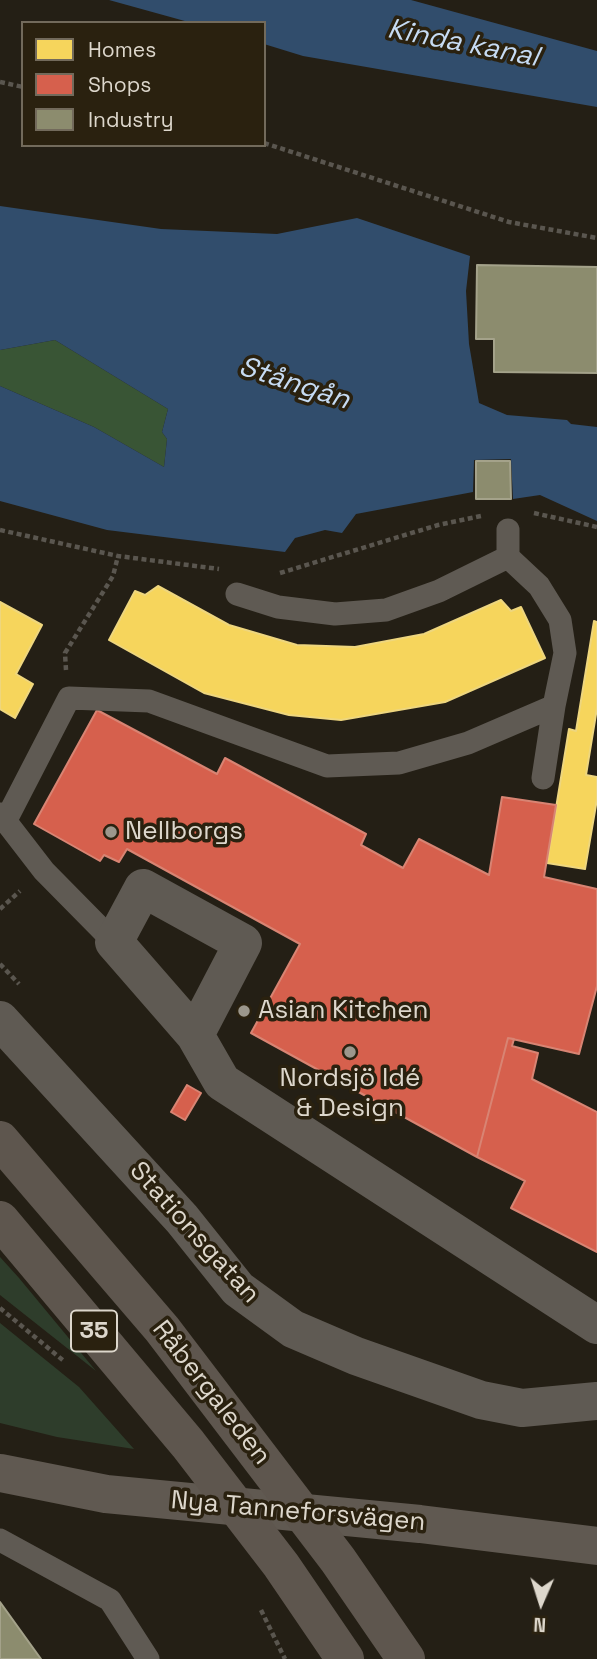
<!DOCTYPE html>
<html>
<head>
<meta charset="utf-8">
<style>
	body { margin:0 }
	#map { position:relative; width:597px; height:1659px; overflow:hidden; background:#241f15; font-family:"Space Grotesk",sans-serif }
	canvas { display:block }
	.legend { position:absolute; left:21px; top:21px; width:245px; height:126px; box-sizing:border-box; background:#2a210f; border:2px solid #726a5b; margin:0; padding:9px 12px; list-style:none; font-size:21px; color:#ddd7cc }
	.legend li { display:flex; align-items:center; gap:14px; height:35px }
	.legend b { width:35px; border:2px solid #726a5b }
	.north { position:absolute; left:506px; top:1568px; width:70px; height:70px; -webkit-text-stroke:5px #2a210f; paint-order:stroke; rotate:183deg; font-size:19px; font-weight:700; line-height:28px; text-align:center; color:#ddd7cc }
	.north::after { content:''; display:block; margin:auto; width:24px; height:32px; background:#ddd7cc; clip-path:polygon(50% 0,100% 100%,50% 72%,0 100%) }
</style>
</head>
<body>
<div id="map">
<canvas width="597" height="1659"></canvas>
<ul class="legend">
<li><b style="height:19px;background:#f6d55c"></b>Homes</li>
<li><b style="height:19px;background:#d6604d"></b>Shops</li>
<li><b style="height:19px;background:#8c8c6e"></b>Industry</li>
</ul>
<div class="north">N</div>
</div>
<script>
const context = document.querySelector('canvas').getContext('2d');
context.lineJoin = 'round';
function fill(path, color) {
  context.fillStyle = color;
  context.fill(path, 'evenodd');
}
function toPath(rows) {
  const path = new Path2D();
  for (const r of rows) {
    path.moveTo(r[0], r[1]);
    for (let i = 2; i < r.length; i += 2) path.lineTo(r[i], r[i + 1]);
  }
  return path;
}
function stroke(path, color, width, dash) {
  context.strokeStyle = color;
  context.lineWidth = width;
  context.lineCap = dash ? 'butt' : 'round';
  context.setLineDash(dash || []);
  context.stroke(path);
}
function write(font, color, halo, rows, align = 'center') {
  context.font = font + ' "Space Grotesk",sans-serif';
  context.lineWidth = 7;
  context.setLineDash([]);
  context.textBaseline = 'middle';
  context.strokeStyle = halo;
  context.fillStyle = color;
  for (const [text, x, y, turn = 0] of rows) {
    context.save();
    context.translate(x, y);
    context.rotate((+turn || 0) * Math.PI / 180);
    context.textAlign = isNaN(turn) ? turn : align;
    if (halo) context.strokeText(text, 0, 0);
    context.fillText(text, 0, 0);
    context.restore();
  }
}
fill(toPath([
	[0,1257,19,1278,96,1371,0,1295],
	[0,1323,79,1387,134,1449,57,1437,0,1423]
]), '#2e3d2b');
fill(toPath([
	[55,340,168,409,162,432,167,439,164,467,94,427,0,386,0,350]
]), '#395535');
fill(toPath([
	[109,0,411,0,597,51,597,107,303,56,264,44,264,23,192,23],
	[0,206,161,229,277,234,357,218,470,256,466,291,469,344,479,403,507,415,567,420,571,424,597,427,597,521,540,495,513,499,511,459,474,460,473,492,356,514,342,533,325,530,295,538,285,552,107,530,0,501,0,386,94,427,164,467,167,439,162,432,168,409,55,340,0,350]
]), '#314d6c');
const homes = toPath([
	[158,586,229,625,297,645,355,647,424,634,501,600,511,611,521,607,545,658,445,702,341,720,289,715,204,693,109,640,135,591,145,595,158,586],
	[0,602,42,625,16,674,33,684,15,718,0,709,0,602],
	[594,621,597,622,597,708,586,775,597,777,597,799,585,869,547,863,569,729,576,731,594,621]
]);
fill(homes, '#f6d55c');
stroke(homes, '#eed67e', 2);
const shops = toPath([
	[97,710,217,774,225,758,366,834,361,845,403,868,419,839,489,875,502,797,556,805,544,877,597,889,597,986,579,1054,508,1038,477,1157,251,1033,300,944,127,849,119,862,104,855,100,861,34,824,97,710],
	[508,1038,514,1039,512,1046,538,1053,532,1079,597,1112,597,1252,511,1208,525,1181,477,1157,508,1038],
	[187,1085,201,1093,185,1120,171,1112,187,1085]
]);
fill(shops, '#d6604d');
stroke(shops, '#d88473', 2);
const industry = toPath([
	[477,265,597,267,597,373,494,372,494,339,476,339,477,265],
	[476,461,510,461,511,499,476,499,476,461],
	[0,1602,41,1659,0,1659,0,1602]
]);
fill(industry, '#8c8c6e');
stroke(industry, '#a4a28a', 2);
stroke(toPath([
	[0,82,23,87],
	[264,143,509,222,597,238],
	[534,513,597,527],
	[0,530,118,556,219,569],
	[280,573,438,525,481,516],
	[66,670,65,653,113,576,118,556],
	[0,909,20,891],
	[0,964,19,984],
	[0,1308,65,1362],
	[261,1610,285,1659]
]), '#5a564f', 4.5, [5, 3.5]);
stroke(toPath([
	[508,557,508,530],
	[543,778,554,706],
	[0,814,44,871,114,942],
	[6,820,69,698,149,701,327,766,399,763,468,743,554,706,565,653,560,620,539,586,508,557,439,591,386,610,335,614,278,607,237,594],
	[0,1540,110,1600,148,1659]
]), '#5f5a53', 23);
stroke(toPath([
	[0,1020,182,1219,238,1289,293,1329,356,1356,481,1400,522,1408,597,1401],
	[195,1035,243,943,143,888,114,942,195,1035,222,1082,597,1325]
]), '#5f5a53', 38);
stroke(toPath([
	[0,1473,106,1494,420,1524,597,1546]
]), '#605951', 38);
stroke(toPath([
	[0,1140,162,1329,338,1560,406,1659],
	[0,1220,188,1444,281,1565,345,1659]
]), '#5e564e', 38);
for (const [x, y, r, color] of [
	[111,832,7,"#9c978c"],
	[244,1011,7,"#9c978c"],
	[350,1052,7,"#9c978c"]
]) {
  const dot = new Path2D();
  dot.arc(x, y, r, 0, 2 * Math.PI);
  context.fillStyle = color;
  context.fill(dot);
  stroke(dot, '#2a210f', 2.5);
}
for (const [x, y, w] of [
	[94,1331,46]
]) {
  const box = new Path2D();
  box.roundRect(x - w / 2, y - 20.5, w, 41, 5);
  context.fillStyle = '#2a210f';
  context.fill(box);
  stroke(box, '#ddd7cc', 2);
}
write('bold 24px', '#ddd7cc', null, [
	["35",94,1331]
]);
write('26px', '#ddd7cc', '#2a210f', [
	["Nellborgs",125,832],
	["Asian Kitchen",258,1011],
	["Nordsjö Idé",350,1079,"center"],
	["& Design",350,1109,"center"]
], 'left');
write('26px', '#ddd7cc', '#2a210f', [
	["Stationsgatan",194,1233,48],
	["Råbergaleden",211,1393,52],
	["Nya Tanneforsvägen",298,1512,5]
]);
write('italic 28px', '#c6dbf3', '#2a210f', [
	["Kinda kanal",463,44,11],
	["Stångån",294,384,18]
]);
</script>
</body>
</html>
